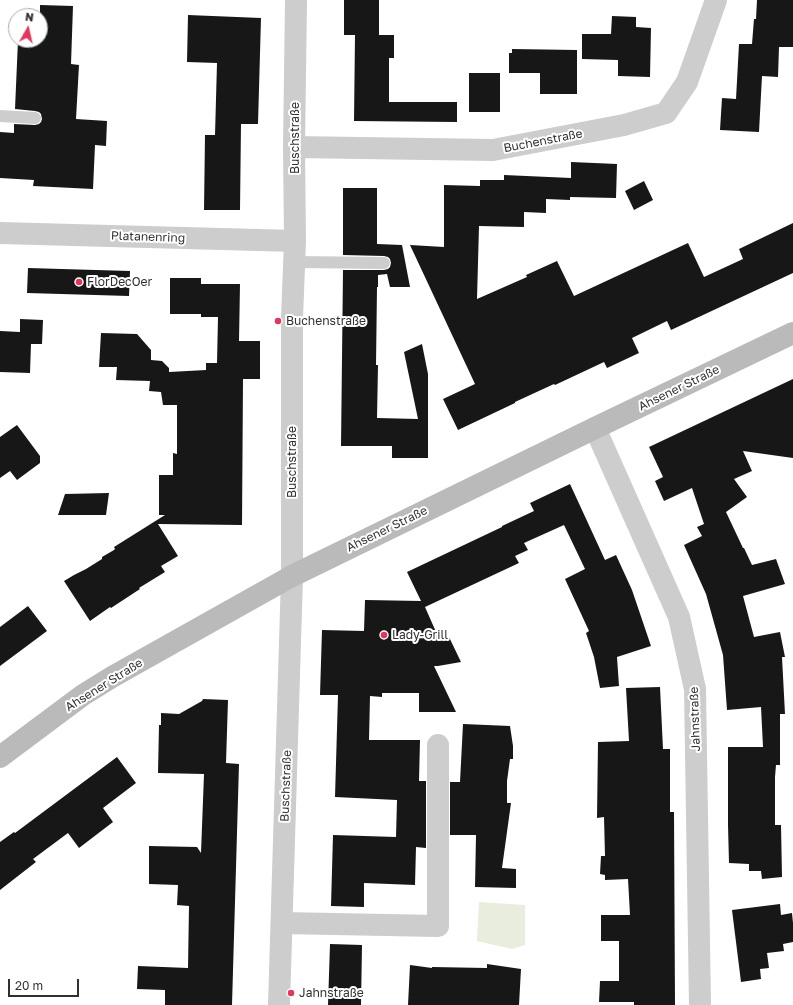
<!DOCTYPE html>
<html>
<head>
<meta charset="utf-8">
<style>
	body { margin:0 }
	#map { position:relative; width:793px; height:1005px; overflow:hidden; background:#fff; font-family:"Golos Text",sans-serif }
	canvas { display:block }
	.north { position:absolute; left:8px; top:8px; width:40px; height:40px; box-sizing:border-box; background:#fff; border:1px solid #acacac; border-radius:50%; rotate:8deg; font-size:11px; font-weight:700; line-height:16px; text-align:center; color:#303030 }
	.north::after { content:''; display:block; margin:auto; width:14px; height:18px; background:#e3365c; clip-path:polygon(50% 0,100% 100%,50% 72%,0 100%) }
	.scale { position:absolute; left:8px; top:979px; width:71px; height:18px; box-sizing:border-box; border:2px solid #303030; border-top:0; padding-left:5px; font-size:12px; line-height:14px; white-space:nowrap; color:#303030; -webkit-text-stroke:3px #fff; paint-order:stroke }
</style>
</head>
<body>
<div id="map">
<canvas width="793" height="1005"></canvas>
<div class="north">N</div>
<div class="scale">20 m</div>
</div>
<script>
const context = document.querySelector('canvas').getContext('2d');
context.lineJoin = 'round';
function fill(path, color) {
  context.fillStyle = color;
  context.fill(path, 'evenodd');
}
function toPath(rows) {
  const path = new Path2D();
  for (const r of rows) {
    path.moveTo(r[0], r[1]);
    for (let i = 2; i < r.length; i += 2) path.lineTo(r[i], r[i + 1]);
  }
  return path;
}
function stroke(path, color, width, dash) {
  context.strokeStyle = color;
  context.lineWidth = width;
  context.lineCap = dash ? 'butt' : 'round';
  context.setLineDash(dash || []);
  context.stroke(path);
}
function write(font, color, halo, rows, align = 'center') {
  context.font = font + ' "Golos Text",sans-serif';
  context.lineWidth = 4;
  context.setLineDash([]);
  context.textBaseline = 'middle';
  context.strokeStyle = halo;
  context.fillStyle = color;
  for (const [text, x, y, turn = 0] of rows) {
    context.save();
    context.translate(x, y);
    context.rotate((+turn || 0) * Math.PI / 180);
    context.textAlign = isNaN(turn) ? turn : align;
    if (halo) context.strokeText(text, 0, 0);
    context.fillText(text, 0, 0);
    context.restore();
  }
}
fill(toPath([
	[479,902,525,905,525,945,512,949,477,941]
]), '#e8edde');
fill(toPath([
	[344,0,379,0,379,35,394,35,394,58,389,58,389,102,457,102,457,122,354,121,355,35,344,35],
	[757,0,793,0,793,47,779,47,778,77,762,76,759,132,720,130,722,98,736,99,739,44,752,44,754,19,756,19],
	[40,5,73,6,71,64,79,65,76,119,107,121,106,146,95,145,93,189,33,186,34,180,0,178,0,132,14,133,14,124,35,125,39,124,41,122,42,119,41,114,39,112,35,111,15,109,18,40,40,40],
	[188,15,261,18,258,124,241,124,240,210,204,210,205,135,215,135,217,63,187,62],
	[612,16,636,17,636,27,651,28,650,77,618,76,618,60,582,59,582,34,611,34],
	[512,49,577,50,577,94,540,94,540,73,509,73,509,53,512,53],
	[469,73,500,73,500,112,469,112],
	[571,162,617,164,616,198,570,197,570,200,546,199,546,213,524,212,524,227,479,226,477,299,527,277,526,275,557,261,574,296,688,243,704,277,743,259,739,249,793,223,793,273,671,330,667,321,632,338,639,353,607,368,604,362,555,385,554,384,515,402,515,403,458,430,443,399,475,384,410,245,444,247,444,185,480,186,480,180,504,180,504,175,571,178],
	[644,181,653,200,634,210,625,191],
	[343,188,377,188,377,244,402,245,410,287,390,287,387,274,378,275,378,287,377,287,376,365,378,365,377,418,418,419,404,352,422,344,428,374,428,458,392,458,392,446,341,446,343,270,384,270,388,269,390,267,391,263,390,259,388,257,384,256,343,255],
	[28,268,130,271,129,296,27,293],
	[170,278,201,278,201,284,240,284,239,341,260,341,260,379,243,379,242,525,158,524,178,556,161,566,165,572,139,588,140,589,111,608,110,607,90,621,64,581,74,575,86,569,102,559,102,557,114,550,115,549,114,547,165,515,159,515,159,475,173,475,173,453,177,454,177,405,163,405,161,392,149,391,150,381,116,380,117,367,99,367,101,333,137,334,151,350,151,360,162,361,169,368,169,372,206,370,206,363,217,363,218,317,201,317,201,314,170,314],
	[20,319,43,320,42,344,31,344,30,373,0,372,0,331,20,332],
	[793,379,793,458,743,451,752,471,734,479,747,497,726,512,743,548,744,548,752,565,776,559,785,584,743,596,754,637,780,632,785,657,782,657,785,714,780,714,780,765,776,765,775,777,775,825,781,825,782,877,762,879,761,871,749,871,749,864,729,863,728,825,728,747,763,747,761,707,727,710,723,655,706,594,684,545,702,536,697,527,704,524,692,488,664,501,655,481,663,477,649,447],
	[17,425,40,456,40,463,17,480,10,471,0,478,0,437],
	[570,484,605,560,616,555,632,590,651,646,617,657,619,686,600,688,594,657,586,633,589,631,565,579,585,569,564,525,524,543,528,550,515,556,519,563,425,607,440,641,449,637,461,662,438,666,434,666,456,712,419,712,419,693,382,693,382,697,370,696,369,740,420,740,419,781,426,781,426,848,416,847,415,885,364,883,364,907,331,906,333,835,396,837,397,800,335,797,338,695,320,695,322,630,364,631,365,600,421,601,407,572,502,527,502,526,534,511,530,503],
	[109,493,106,515,58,515,65,494],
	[28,606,47,631,0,666,0,627],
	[660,687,663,749,670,749,670,812,674,812,675,1005,634,1005,634,1002,599,1002,600,981,619,981,619,941,601,941,601,915,630,915,628,879,605,880,605,875,600,874,601,856,605,856,604,817,597,818,598,742,629,741,626,688],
	[203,699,228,700,226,763,239,764,232,1005,165,1005,165,990,137,989,138,966,188,968,189,906,177,905,178,885,149,884,149,846,197,847,201,853,204,774,158,773,159,725,161,725,161,713,179,714,202,701],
	[463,724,510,726,513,746,513,759,510,759,507,781,507,803,511,803,502,868,516,869,516,888,475,887,476,835,450,835,450,782,460,782],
	[117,757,136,783,103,808,113,822,79,848,68,833,33,859,36,862,0,890,0,842,14,832,15,833],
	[780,904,781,915,792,913,793,923,793,942,783,944,784,951,767,953,769,968,760,969,761,979,741,982,732,910],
	[330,944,362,945,361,1005,328,1005],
	[487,964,521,969,519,1005,408,1005,410,965,432,968,432,967,487,968]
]), '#171717');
stroke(toPath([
	[0,116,35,118],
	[294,262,384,263]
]), '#cdcdcd', 12);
stroke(toPath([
	[294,147,493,150,624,125,666,113,687,82,716,0],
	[0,233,295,241],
	[595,428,679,617,695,689,700,1005],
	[282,923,438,926,438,745],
	[279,1005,292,576,292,318,295,241,294,147,296,0]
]), '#cdcdcd', 22);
stroke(toPath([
	[0,757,83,695,112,677,292,576,595,428,793,333]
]), '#bababa', 22);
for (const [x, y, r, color] of [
	[79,282,4,"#e3365c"],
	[278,321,4,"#e3365c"],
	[384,635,4,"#e3365c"],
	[291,993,4,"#e3365c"]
]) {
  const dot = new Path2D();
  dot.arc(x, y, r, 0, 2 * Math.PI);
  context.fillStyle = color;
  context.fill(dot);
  stroke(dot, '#fff', 1.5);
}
write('12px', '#303030', '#fff', [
	["Buschstraße",295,138,-90],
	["Buchenstraße",543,141,-11],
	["Platanenring",148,237,2],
	["Ahsener Straße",679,388,-26],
	["Buschstraße",292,462,-90],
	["Ahsener Straße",387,529,-26],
	["Ahsener Straße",104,685,-32],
	["Jahnstraße",695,719,-92],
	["Buschstraße",286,786,-88]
]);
write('12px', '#303030', '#fff', [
	["FlorDecOer",87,282],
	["Buchenstraße",286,321],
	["Lady-Grill",392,635],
	["Jahnstraße",299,993]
], 'left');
</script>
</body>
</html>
